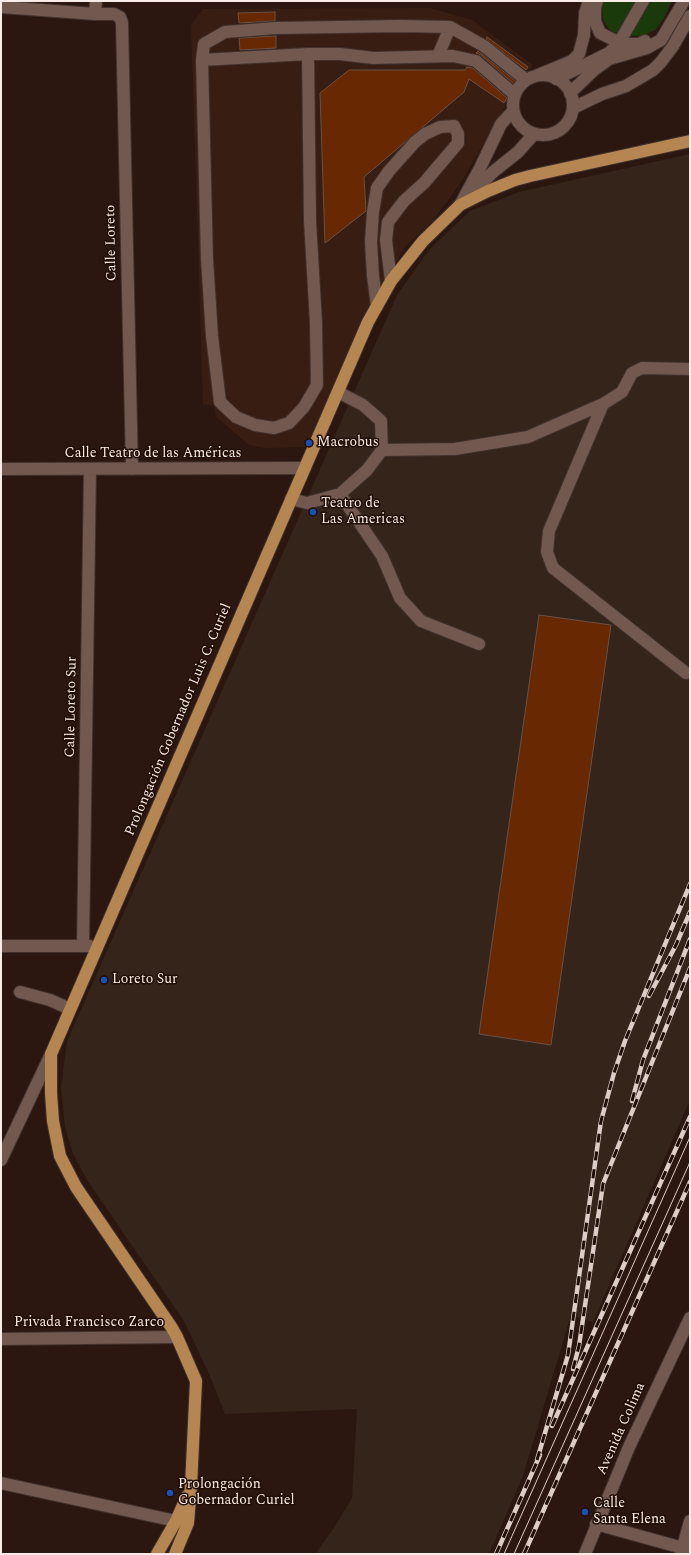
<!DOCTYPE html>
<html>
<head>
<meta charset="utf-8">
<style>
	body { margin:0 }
	#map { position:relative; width:691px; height:1555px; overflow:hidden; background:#2b170f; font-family:Spectral,serif }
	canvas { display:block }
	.frame { position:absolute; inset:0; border:2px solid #f9ebe5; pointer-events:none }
</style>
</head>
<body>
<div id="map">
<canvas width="691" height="1555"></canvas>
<div class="frame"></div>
</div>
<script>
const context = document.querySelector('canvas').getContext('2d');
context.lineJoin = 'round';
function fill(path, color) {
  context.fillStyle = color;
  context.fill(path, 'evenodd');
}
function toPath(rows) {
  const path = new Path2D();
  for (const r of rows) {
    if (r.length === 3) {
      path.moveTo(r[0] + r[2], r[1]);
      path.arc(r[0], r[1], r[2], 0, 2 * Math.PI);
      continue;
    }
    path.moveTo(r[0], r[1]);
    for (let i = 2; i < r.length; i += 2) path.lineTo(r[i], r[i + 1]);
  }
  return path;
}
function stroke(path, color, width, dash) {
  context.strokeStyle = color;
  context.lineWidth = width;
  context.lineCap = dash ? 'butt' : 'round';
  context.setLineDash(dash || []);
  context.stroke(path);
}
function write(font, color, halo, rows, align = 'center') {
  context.font = font + ' Spectral,serif';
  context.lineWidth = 3;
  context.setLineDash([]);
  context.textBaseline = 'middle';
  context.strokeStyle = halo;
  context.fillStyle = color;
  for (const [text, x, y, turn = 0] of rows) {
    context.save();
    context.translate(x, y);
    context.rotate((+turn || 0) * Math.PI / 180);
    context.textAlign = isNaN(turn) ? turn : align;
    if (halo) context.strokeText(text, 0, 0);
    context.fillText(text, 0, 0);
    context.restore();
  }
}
fill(toPath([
	[430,8,472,20,533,65,507,103,462,181,433,221,406,246,389,274,309,447,264,448,249,445,216,417,214,406,203,404,191,25,203,9]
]), '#381e12');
fill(toPath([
	[690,154,690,1100,593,1322,571,1315,523,1476,489,1554,315,1554,334,1528,352,1498,357,1409,225,1414,209,1374,184,1321,87,1180,73,1154,65,1127,61,1088,67,1041,397,295,428,251,470,211,519,192]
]), '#34241a');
fill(toPath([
	[603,1,636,1,618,34,610,30,603,20,602,5],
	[648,1,672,1,663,20,655,30,642,36,631,36]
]), '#1b3a0c');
const building = toPath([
	[275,12,275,21,239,23,238,13,275,12],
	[276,36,276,48,240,50,239,38,276,36],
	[487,37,528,67,526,70,486,39,487,37],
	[478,51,518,83,516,86,481,55,476,53,478,51],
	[467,67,473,68,507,98,504,103,469,79,464,92,364,177,366,211,325,243,320,93,349,70,465,70,467,67],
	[539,615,611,625,551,1045,479,1034,539,615]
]);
fill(building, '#682801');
stroke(building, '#685147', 1);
const minor = toPath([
	[597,1,595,8,595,21,600,33,622,44,639,44,645,41],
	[1,7,95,14,114,14,120,17,122,23,132,469],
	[95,14,96,1],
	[308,54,310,221,316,323,317,385,304,407,289,423,274,428,255,425,236,417,220,402,212,336,207,259,202,60,204,44,225,32,276,28,400,26,450,27,484,46,526,80],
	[438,56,450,27],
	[202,60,308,54,340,54,373,58,453,56,476,61,514,94],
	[543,105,30],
	[538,75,572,61,579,54,584,35,585,13,589,1],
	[556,79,609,53,619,43,643,1],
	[570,93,594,70,609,59,647,48,661,40,684,1],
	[573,108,602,94,626,86,653,70,661,62,673,46,690,16],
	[471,194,493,172,518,152,534,134],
	[460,205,480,168,501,124,513,111],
	[377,306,373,276,371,242,373,212,377,188,389,171,415,142,425,134,440,127,454,126,458,134,458,143,424,183,404,201,388,222,386,240,391,281],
	[603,404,549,531,547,552,553,568,686,673],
	[382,450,455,449,528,437,603,404,622,392,632,373,642,368,690,369],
	[1,469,305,468],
	[340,494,382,556,400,598,421,621,479,644],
	[291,499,307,503,340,494,367,470,382,450,381,421,363,405,338,392],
	[1,946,90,946],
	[83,946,90,469],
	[20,992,50,1000,70,1009],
	[1,1160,51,1054],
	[1,1339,177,1337],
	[1,1483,185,1523],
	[596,1524,690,1550],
	[585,1554,629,1447,690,1318],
	[681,1554,690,1521]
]);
const major = toPath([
	[157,1554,176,1521,187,1496],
	[175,1554,188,1523,191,1486,196,1381,177,1337,172,1328,76,1187,60,1156,53,1121,51,1093,51,1054,368,322,391,281,423,241,460,205,488,191,515,180,530,176,690,141]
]);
stroke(minor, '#40312e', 14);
stroke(major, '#40312e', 14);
stroke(minor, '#71594f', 12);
stroke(major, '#b58651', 12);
stroke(toPath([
	[504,1554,690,1137],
	[514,1554,690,1162]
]), '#dccec7', 1);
const rail = toPath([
	[649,996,676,945,690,912],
	[632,1101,643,1060,690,939],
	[573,1369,579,1346,603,1184,690,968],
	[552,1426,690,1117],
	[537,1460,568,1355,601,1121,614,1073,625,1041,690,884],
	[496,1554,540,1455],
	[524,1554,690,1182]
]);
stroke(rail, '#dccec7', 4.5);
stroke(rail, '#210e06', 3, [9]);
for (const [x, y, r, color] of [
	[309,443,4,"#1a4fb4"],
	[313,512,4,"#1a4fb4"],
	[104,980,4,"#1a4fb4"],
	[170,1493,4,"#1a4fb4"],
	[585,1512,4,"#1a4fb4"]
]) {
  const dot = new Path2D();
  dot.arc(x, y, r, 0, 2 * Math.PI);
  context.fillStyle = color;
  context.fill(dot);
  stroke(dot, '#210e06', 1.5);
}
write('14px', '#f9ebe5', '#210e06', [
	["Calle Loreto",112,243,-91],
	["Calle Teatro de las Américas",153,454],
	["Calle Loreto Sur",72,707,-89],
	["Prolongación Gobernador Luis C. Curiel",179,720,-67],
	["Privada Francisco Zarco",89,1323],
	["Avenida Colima",622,1429,-66]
]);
write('14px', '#f9ebe5', '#210e06', [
	["Macrobus",317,443],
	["Teatro de",321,504],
	["Las Americas",321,520],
	["Loreto Sur",112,980],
	["Prolongación",178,1485],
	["Gobernador Curiel",178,1501],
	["Calle",593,1504],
	["Santa Elena",593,1520]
], 'left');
</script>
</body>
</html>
